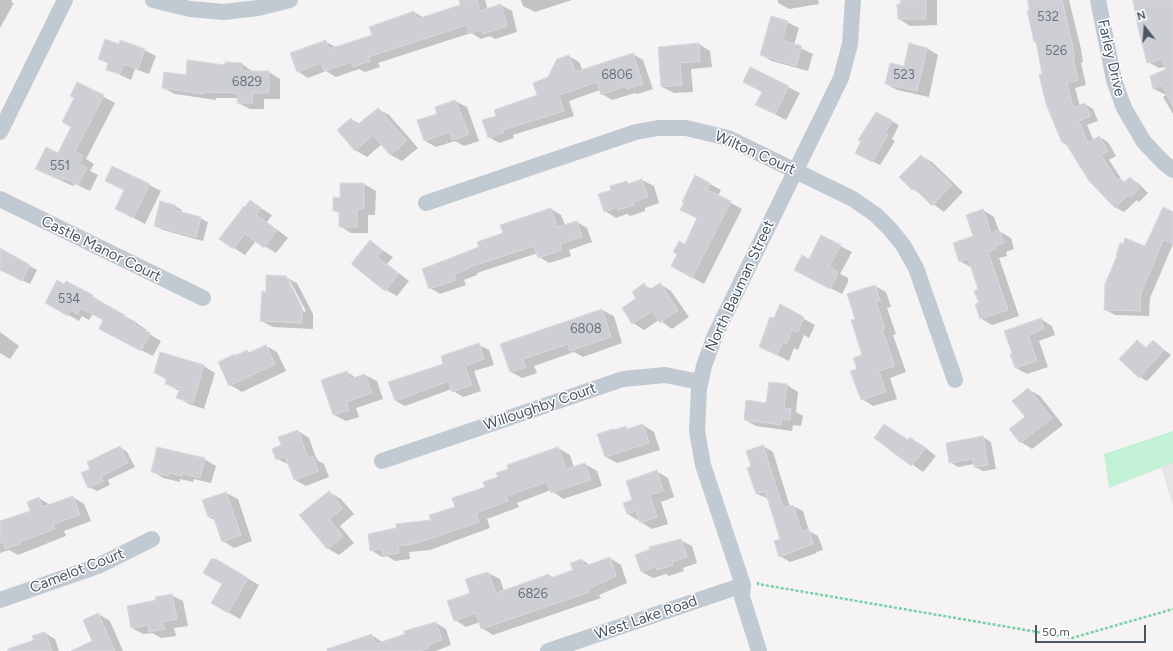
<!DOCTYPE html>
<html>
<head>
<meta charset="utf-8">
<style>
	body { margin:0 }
	#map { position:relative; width:1173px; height:651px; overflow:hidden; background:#f5f3f3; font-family:Figtree,sans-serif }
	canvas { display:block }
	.north { position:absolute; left:1125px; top:8px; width:40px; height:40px; -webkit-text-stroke:3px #fff; paint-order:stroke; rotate:343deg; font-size:11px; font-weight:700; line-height:16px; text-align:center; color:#4a5661 }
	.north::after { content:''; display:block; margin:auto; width:14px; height:18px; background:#4a5661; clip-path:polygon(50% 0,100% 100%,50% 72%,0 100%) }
	.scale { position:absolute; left:1035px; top:625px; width:111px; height:18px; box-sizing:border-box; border:2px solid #4a5661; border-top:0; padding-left:5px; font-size:12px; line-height:14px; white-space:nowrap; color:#4a5661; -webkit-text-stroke:3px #fff; paint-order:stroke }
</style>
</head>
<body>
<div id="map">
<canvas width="1173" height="651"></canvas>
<div class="north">N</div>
<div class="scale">50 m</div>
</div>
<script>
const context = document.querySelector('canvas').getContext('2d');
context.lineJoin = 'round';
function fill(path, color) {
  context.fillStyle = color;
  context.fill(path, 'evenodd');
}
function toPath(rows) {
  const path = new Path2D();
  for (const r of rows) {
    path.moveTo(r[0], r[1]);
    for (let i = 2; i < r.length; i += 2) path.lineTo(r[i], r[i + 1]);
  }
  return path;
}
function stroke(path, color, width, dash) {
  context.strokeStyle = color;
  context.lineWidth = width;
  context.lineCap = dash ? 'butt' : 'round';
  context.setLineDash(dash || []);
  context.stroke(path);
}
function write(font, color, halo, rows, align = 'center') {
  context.font = font + ' Figtree,sans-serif';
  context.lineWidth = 3;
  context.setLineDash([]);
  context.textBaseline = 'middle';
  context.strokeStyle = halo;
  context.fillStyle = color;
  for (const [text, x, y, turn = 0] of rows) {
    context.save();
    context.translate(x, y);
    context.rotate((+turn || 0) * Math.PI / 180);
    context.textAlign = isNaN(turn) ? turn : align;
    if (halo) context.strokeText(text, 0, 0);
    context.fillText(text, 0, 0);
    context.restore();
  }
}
fill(toPath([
	[1173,463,1173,506,1161,467]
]), '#e6e4e5');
fill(toPath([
	[1173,431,1173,463,1109,488,1104,454]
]), '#c3f1d5');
fill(toPath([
	[0,0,12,0,11,2,14,3,0,28],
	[460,0,485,0,488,10,501,5,512,11,517,32,495,39,490,36,481,39,471,33,378,63,380,67,365,72,359,69,336,77,326,71,308,78,297,71,326,42,336,47,373,35,414,12,424,18,461,6],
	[521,0,572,0,535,12,523,6],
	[778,0,818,0,819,4,789,9,778,3],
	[901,0,937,0,937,25,910,26,899,19],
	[1027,0,1069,0,1081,49,1083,62,1081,63,1086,85,1075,88,1080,106,1085,104,1093,109,1098,121,1087,125,1094,141,1099,137,1108,142,1116,156,1109,160,1122,180,1125,182,1130,178,1138,183,1148,193,1139,202,1137,200,1124,212,1115,207,1068,146,1063,143,1043,75],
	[1133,0,1173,0,1173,114,1163,97,1166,95,1154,89,1167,70,1166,67,1159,68,1148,62],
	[787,22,799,28,794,45,813,54,808,71,772,61,761,55],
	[699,44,710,51,712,67,691,69,693,92,674,93,662,87,659,48],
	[119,45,144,50,156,56,149,74,135,69,131,80,107,69,109,64,99,59],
	[927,48,938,55,929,97,897,90,886,84],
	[633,54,643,60,653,89,638,94,635,93,612,100,602,94,600,90,569,101,574,116,513,135,514,138,499,143,489,137,497,116,538,96,549,78,569,56,579,62,583,71],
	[242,64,253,72,269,72,280,79,280,99,264,99,264,109,250,109,238,103,238,98,216,98,216,100,175,94,163,88,186,76],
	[78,83,115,103,86,159,94,164,90,171,98,175,90,191,75,184,73,186,36,169,58,154,72,127],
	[788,87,800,93,786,120,757,105],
	[455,101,467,107,479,141,464,146,455,141,436,147,425,141,438,114],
	[378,109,389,115,418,148,402,161,391,155,382,144,367,157,355,150,351,119,360,124],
	[876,113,899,125,892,139,895,141,880,165,864,157],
	[921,156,932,162,963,192,944,212,913,189],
	[106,180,149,185,161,191,145,224,128,215,125,191],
	[642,180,654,186,659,203,645,208,645,211,630,216,627,214,616,218,605,211,612,190,627,182,630,184],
	[341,184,364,184,376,191,375,215,368,215,368,233,351,233,340,226,340,214,334,210,341,199],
	[710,184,721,190,718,196,742,209,704,284,672,266,686,245,698,219,682,210],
	[161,202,175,206,182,210,182,213,200,218,208,222,203,241,163,230,155,226],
	[251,202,272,215,267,222,288,238,276,253,256,241,245,255,220,239],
	[551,209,561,215,565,225,577,222,587,228,592,242,569,250,571,256,549,263,539,257,538,253,477,273,477,275,464,280,466,285,440,294,430,288,480,248],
	[983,210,994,217,999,231,1011,238,1014,249,1006,252,1007,256,999,258,1019,316,992,325,980,318,980,290,972,268,960,261,975,236],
	[1173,213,1173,244,1150,298,1149,316,1115,315,1106,310,1119,255,1145,247],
	[370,242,393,257,387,264,409,281,397,296,386,290],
	[840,246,852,252,840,274,848,278,848,282,842,294,807,276,810,260],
	[0,250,37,270,30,284,0,270],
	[285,277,297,283,313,314,313,329,273,327,261,321,267,293],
	[288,281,290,281,306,311,304,312],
	[660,284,671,291,689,317,672,329,659,320,644,330,633,323,638,299,644,285,652,289],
	[875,286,886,292,891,307,887,308,896,334,893,335,906,372,890,378,897,399,873,406,862,399,858,369,864,356,856,319],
	[92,296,104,303,103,304,135,322,147,330,146,332,161,341,153,356,111,335,104,320,93,314,89,320,82,316,79,321,58,309],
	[780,306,815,325,809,338,804,335,798,350,794,348,789,361,761,347],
	[602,310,614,316,622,343,583,357,574,352,534,366,537,373,522,378,511,372,502,345],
	[1041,319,1052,326,1055,335,1039,341,1048,367,1027,374,1016,368,1011,354],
	[0,332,19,346,10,359,0,353],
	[1137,341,1147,348,1153,341,1171,355,1147,381,1140,377],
	[479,345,489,350,494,365,474,371,481,391,463,397,453,391,452,389,405,406,396,401,389,383,445,365],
	[266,346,277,352,286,371,242,392,230,385,235,355,247,351,250,353],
	[160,354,204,366,215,373,204,409,189,404,177,397,180,391,166,384,167,380,155,373],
	[347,372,356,378,365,375,377,381,383,399,356,408,359,417,346,421,334,415,323,380],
	[787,385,798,392,796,412,803,416,801,426,793,425,792,431,756,426,745,420,767,404],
	[1028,389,1040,396,1063,425,1032,449,1021,442,1011,430,1026,417],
	[643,425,654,432,660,450,617,463,606,457,615,431,626,428,629,430],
	[884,425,909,440,910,438,922,445,936,456,923,472,875,438],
	[298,431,309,438,317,460,324,464,329,477,306,486,295,480,290,465,277,459,282,446],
	[983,437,991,442,996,469,983,471,975,467,974,464,958,467,950,462],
	[763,446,773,452,790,507,793,506,803,511,809,531,818,536,823,550,816,552,817,553,790,562,780,556,782,540,769,499,757,494],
	[120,447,127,452,135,467,108,480,110,485,97,491,89,487,91,470],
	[558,448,570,455,574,468,585,464,597,471,602,486,563,499,551,490,517,503,519,507,487,519,490,528,430,550,409,552,410,559,395,561,387,556,382,557,371,550,432,521,456,507,499,478],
	[204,459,216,466,211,483,194,479,193,482,180,479,180,482,163,478,152,471],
	[656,471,668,478,674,497,661,502,668,524,652,529,628,514,633,500],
	[329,492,341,499,354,514,340,526,354,543,339,555,327,548],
	[226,493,238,499,252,541,234,548,223,541,216,521,209,517,203,501],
	[73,497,84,504,91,521,64,531,66,536,18,555,9,550,0,553,0,521,31,511,39,498,50,505],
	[680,540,692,546,697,563,683,568,684,571,669,576,666,574,653,578,642,572],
	[610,558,621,565,627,583,599,595,601,598,493,635,482,628,480,622,466,627,455,620,472,594,488,573,500,579,504,591,549,575,554,578,574,571,582,560,590,565],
	[215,560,259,585,240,619,212,603,223,583],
	[171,595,183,601,188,626,174,628,176,636,161,638,152,633,143,634,132,628,157,601],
	[98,614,110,621,123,651,73,651,94,642],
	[436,623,446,629,451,645,436,651,333,651,372,635,382,642],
	[45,633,55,639,59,651,6,651,35,641]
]), '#0003');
const building = toPath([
	[459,0,477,0,480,11,501,4,507,26,483,34,482,29,469,34,467,25,368,57,370,61,353,67,352,62,324,71,321,63,297,72,290,53,326,40,329,49,372,35,369,27,414,11,417,19,460,5,459,0],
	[900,0,926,0,926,19,898,19,897,4,901,4,900,0],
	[1028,0,1062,0,1072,43,1075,58,1073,58,1078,80,1067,83,1073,108,1085,103,1090,116,1079,121,1088,143,1099,136,1108,151,1101,155,1117,180,1120,178,1124,182,1130,177,1140,188,1130,197,1128,195,1115,208,1089,181,1065,142,1062,143,1046,104,1039,75,1042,74,1036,42,1034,42,1027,10,1030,10,1028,0],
	[1133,0,1173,0,1173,107,1162,85,1153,89,1150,76,1166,69,1162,59,1147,63,1138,28,1133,0],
	[771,16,788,21,782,40,802,46,796,66,760,55,771,16],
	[105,39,119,44,120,40,145,49,138,69,124,64,120,74,106,70,108,63,98,59,105,39],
	[699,43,700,61,680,63,682,85,661,87,658,47,699,43],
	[909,43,927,48,917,91,885,84,890,63,904,66,909,43],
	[633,53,643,84,627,89,626,86,601,95,597,82,559,95,564,111,503,130,504,132,488,138,482,120,496,116,494,110,537,95,533,83,548,77,557,59,569,55,575,72,633,53],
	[187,60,225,65,225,62,242,63,242,71,269,71,269,93,253,93,252,103,237,103,238,93,205,92,204,94,162,88,164,72,186,75,187,60],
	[750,67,789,86,775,114,755,105,762,92,743,82,750,67],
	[77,82,104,95,75,152,83,156,79,164,87,168,78,185,63,178,62,181,35,169,46,147,58,153,71,127,62,122,74,98,70,96,77,82],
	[455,100,469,134,452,140,450,132,424,141,417,120,437,114,435,107,455,100],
	[378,108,407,141,390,155,373,135,355,151,337,130,351,118,357,125,378,108],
	[876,112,892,120,885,134,888,135,872,162,855,153,861,141,858,140,876,112],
	[921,155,952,185,932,206,914,188,912,190,899,177,921,155],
	[112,166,150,184,133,218,115,209,124,190,105,181,112,166],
	[695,175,710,183,707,190,731,201,692,278,671,266,677,254,673,252,679,241,685,244,697,218,680,210,684,203,682,202,695,175],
	[642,179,648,197,634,202,634,205,618,210,617,207,604,212,598,194,611,190,610,186,627,181,628,184,642,179],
	[340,183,364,183,364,209,357,209,357,227,339,227,339,211,333,211,333,197,340,198,340,183],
	[250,200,261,208,256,215,277,230,264,248,245,234,233,249,219,239,244,206,245,207,250,200],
	[160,201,175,205,174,210,201,217,196,237,154,226,160,201],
	[1163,207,1173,212,1173,244,1163,240,1141,293,1140,311,1104,310,1105,284,1117,256,1116,255,1120,243,1123,244,1125,238,1145,246,1163,207],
	[551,208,557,227,577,221,582,237,560,244,562,250,538,258,534,246,467,268,468,269,454,274,456,280,429,289,422,269,479,247,477,242,503,233,500,225,551,208],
	[983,209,991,233,999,230,1004,243,995,246,996,249,988,252,1008,310,980,319,975,304,979,303,974,291,978,289,968,259,959,262,953,243,973,236,966,215,983,209],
	[821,235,841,245,829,267,837,271,837,276,830,289,794,270,802,255,809,259,821,235],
	[370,240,382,250,377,257,398,274,385,291,351,264,370,240],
	[0,248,30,265,22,281,0,270,0,248],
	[266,275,286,276,302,307,302,323,260,321,262,291,266,292,266,275],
	[57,280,64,284,66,281,93,295,92,297,125,315,124,316,136,322,135,325,150,333,141,351,99,329,103,320,81,308,78,314,70,310,68,316,45,303,57,280],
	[644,283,649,290,660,283,678,310,660,323,652,311,632,324,622,308,636,298,632,292,644,283],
	[875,285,880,300,876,302,885,328,882,329,895,366,879,371,886,392,861,400,850,371,857,369,853,358,862,355,851,320,855,319,847,294,875,285],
	[780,304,804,317,798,332,792,330,786,344,783,342,777,355,759,347,770,317,774,318,780,304],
	[602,309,611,337,570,351,568,344,523,359,526,367,510,372,500,344,602,309],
	[1041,318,1044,329,1028,335,1037,361,1015,368,1010,354,1012,353,1004,331,1041,318],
	[1137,340,1146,348,1153,340,1164,350,1139,378,1119,359,1137,340],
	[479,343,484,359,465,366,472,385,452,392,449,381,395,401,388,382,443,364,441,356,479,343],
	[266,345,275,364,229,386,218,362,235,354,235,356,247,350,248,353,266,345],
	[160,352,204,365,193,403,176,398,180,388,165,384,167,378,154,373,160,352],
	[347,371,350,379,365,374,372,393,346,402,349,410,333,415,321,380,347,371],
	[769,382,787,384,784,408,791,409,790,420,782,419,781,425,744,420,746,400,766,403,769,382],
	[1028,388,1052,418,1020,443,1009,429,1025,417,1012,401,1028,388],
	[643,424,649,443,605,457,597,434,613,429,614,430,626,426,627,429,643,424],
	[884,424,908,440,910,437,925,449,911,466,874,438,884,424],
	[298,430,308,458,313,456,318,471,294,480,285,456,276,460,272,449,281,445,278,437,298,430],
	[983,436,988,465,974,467,973,459,949,463,946,443,983,436],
	[763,445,783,508,793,505,802,532,809,529,813,544,779,557,774,541,780,539,765,491,756,494,747,468,751,466,746,451,763,445],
	[120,446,128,463,101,476,103,481,88,488,81,473,90,469,87,462,120,446],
	[157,447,205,458,200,478,182,473,182,476,169,473,168,476,151,472,157,447],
	[558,447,566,469,585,463,591,480,551,493,547,482,506,496,508,501,476,513,479,522,418,543,398,546,399,553,383,555,382,549,370,551,368,534,396,528,396,524,431,520,429,515,455,507,452,498,485,487,483,482,498,477,496,473,508,469,507,465,558,447],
	[657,470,663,491,650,495,657,517,640,523,636,511,627,514,623,503,632,500,626,481,657,470],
	[329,491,343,508,329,519,343,536,327,549,299,515,329,491],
	[226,492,241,535,222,542,213,516,208,517,202,500,226,492],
	[73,496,80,515,53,524,55,529,19,542,20,544,5,549,3,542,0,543,0,521,30,511,27,502,39,497,42,507,73,496],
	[681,539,687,557,672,562,673,565,657,570,656,567,641,572,635,555,650,549,649,547,681,539],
	[610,557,616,576,588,589,590,592,481,629,476,613,454,621,447,601,470,593,465,579,488,572,496,593,549,574,551,578,573,570,570,563,582,559,585,566,610,557],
	[211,559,216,559,248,578,228,613,211,603,222,584,203,573,211,559],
	[172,594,177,619,163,622,165,629,149,632,148,625,131,628,127,606,156,600,155,597,172,594],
	[98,613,115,651,71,651,92,641,83,620,98,613],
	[436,622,442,640,427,645,428,648,421,651,327,651,327,649,372,634,375,644,405,634,404,631,436,622],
	[45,632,52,651,8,651,8,649,34,640,32,636,45,632]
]);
fill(building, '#cdcfd5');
stroke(building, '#d7d9de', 1);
stroke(toPath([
	[758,582,758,584,1072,638,1173,609]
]), '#7ad0a6', 2.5, [3, 2]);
stroke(toPath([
	[153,0,190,9,224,12,258,8,290,0],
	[1098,0,1114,80,1124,108,1144,142,1164,163,1173,170],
	[0,132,65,0],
	[0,199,203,298],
	[426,203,636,132,658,128,686,128,728,138,853,199,876,215,890,229,903,245,916,268,955,380],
	[382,461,623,379,665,375,700,382],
	[0,600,98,566,152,539],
	[548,651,743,585],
	[759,651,742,597,743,585,703,465,697,431,699,389,704,366,715,335,841,78,850,44,853,0]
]), '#c1cad2', 16);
write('13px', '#6b747e', null, [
	["532",1048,17],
	["526",1056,51],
	["6806",617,75],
	["523",904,75],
	["6829",247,82],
	["551",60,166],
	["534",69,299],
	["6808",586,329],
	["6826",533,594]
]);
write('15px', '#4a5661', '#fff', [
	["Farley Drive",1111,58,77],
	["Wilton Court",755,153,24],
	["Castle Manor Court",101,249,26],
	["North Bauman Street",740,286,-65],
	["Willoughby Court",540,407,-19],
	["Camelot Court",77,571,-21],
	["West Lake Road",646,618,-19]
]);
</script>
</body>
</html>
